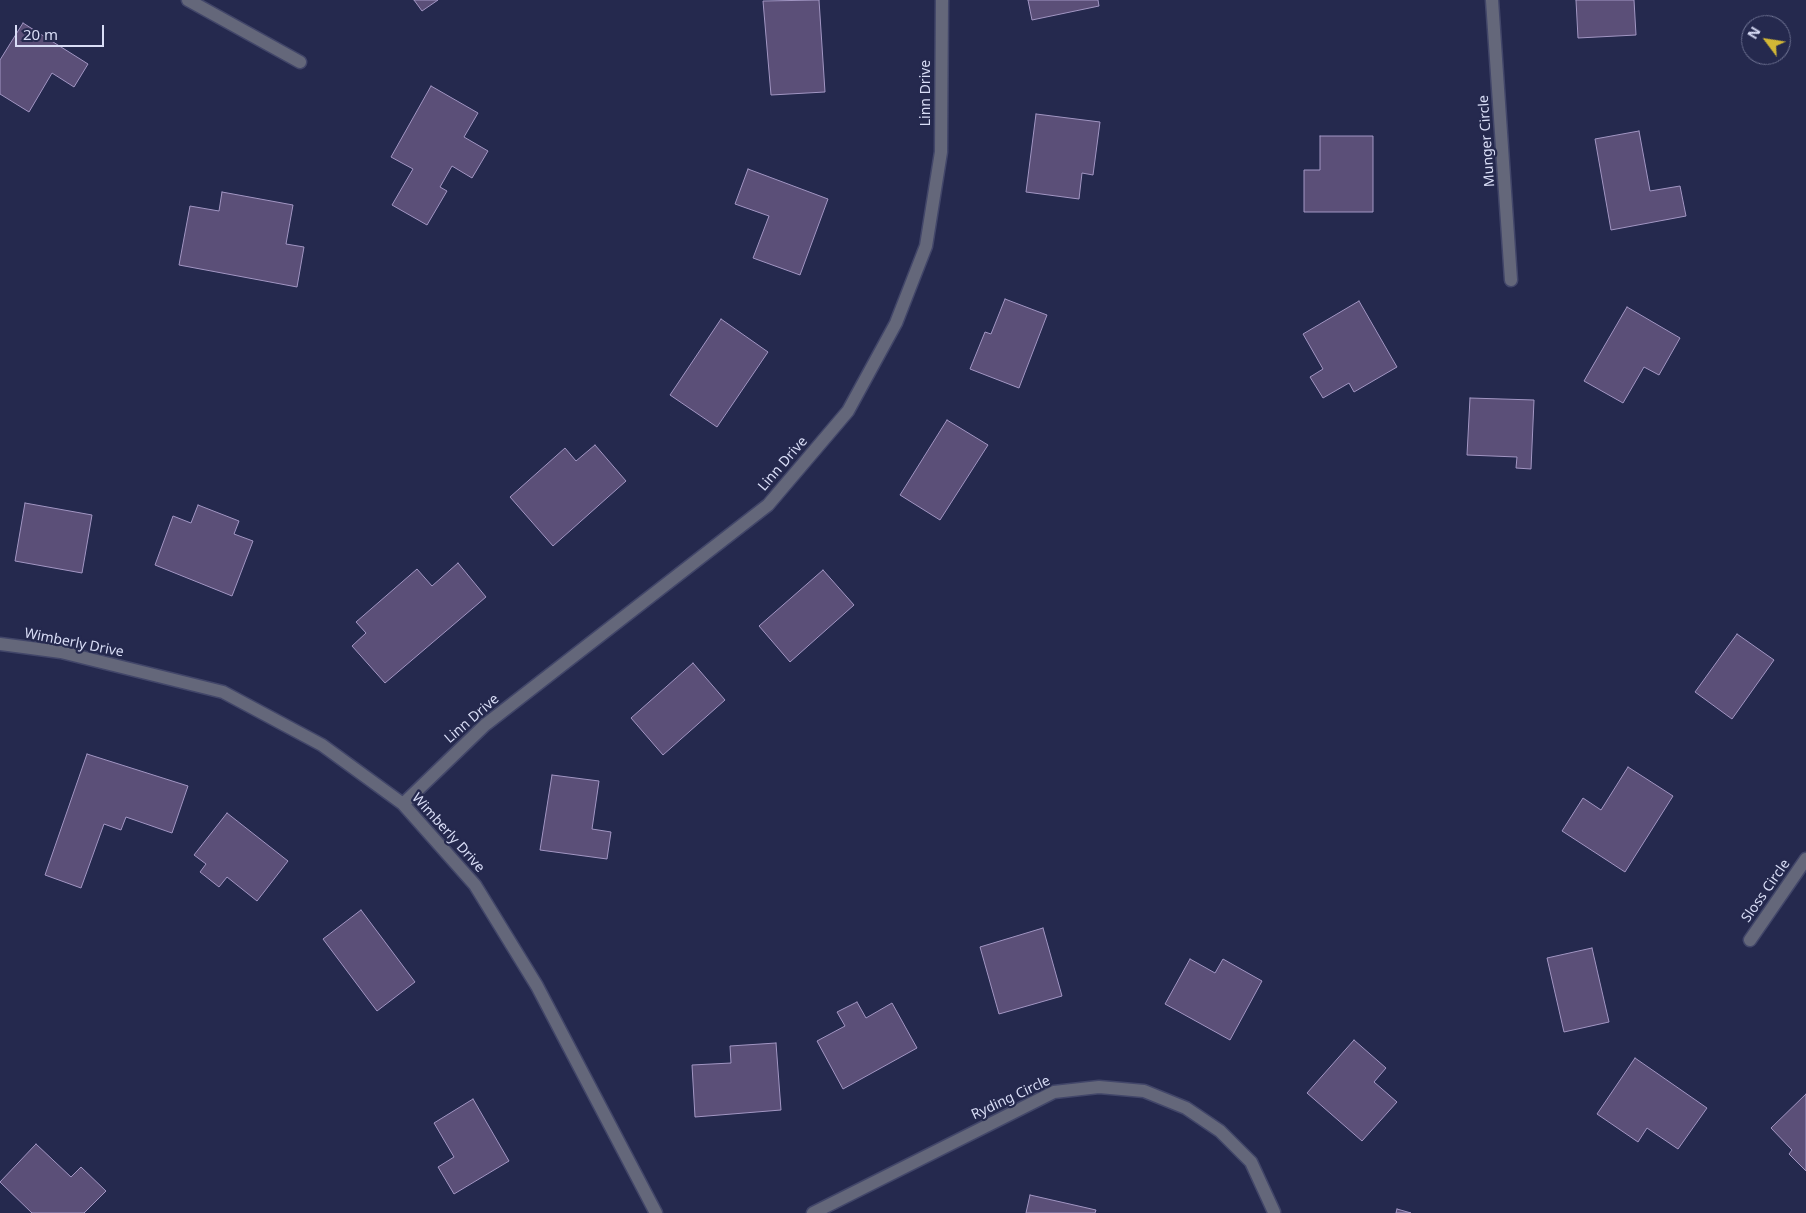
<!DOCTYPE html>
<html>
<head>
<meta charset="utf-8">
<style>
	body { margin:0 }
	#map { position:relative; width:1806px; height:1213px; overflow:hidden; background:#25294e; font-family:"Noto Sans",sans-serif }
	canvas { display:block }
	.north { position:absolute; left:1741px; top:15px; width:50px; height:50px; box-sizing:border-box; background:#25294e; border:1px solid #6d7191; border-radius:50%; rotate:301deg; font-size:14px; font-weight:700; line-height:20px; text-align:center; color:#d9ddf6 }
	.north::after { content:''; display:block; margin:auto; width:18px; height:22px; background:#d2b736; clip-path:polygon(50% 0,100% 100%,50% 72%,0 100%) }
	.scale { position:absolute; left:15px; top:25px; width:89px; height:22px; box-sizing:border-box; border:2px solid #d9ddf6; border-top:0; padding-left:6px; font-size:15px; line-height:18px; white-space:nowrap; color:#d9ddf6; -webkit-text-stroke:4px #25294e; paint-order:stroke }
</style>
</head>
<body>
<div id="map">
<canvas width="1806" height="1213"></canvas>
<div class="north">N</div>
<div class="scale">20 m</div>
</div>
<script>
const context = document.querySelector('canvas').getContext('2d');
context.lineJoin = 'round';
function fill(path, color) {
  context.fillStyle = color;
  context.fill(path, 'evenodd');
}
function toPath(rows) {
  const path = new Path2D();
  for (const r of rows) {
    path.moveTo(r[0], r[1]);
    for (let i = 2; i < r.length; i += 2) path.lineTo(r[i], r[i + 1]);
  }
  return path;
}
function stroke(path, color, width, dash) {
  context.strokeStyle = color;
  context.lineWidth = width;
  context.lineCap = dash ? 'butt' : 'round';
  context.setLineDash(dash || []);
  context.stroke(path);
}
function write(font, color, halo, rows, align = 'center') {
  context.font = font + ' "Noto Sans",sans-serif';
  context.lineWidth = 4.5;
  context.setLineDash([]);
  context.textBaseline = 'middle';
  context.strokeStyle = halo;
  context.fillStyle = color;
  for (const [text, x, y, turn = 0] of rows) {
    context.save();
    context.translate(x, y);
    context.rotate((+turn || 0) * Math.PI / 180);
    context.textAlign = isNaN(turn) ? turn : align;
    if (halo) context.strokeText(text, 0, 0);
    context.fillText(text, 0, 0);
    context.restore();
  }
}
const building = toPath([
	[414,0,438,0,422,11,414,0],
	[819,0,825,92,771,95,763,1,819,0],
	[1028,0,1098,0,1099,6,1032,20,1028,0],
	[1576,0,1634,0,1636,35,1578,38,1576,0],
	[23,23,88,64,74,87,52,73,29,112,0,94,0,60,23,23],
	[431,86,478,113,464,137,488,151,472,178,452,166,440,187,447,191,427,225,392,205,413,169,391,157,431,86],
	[1036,114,1100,122,1093,175,1082,173,1079,199,1026,192,1036,114],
	[1639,131,1650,191,1680,186,1686,216,1611,230,1595,139,1639,131],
	[1320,136,1373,136,1373,212,1304,212,1304,170,1320,170,1320,136],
	[748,169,828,199,800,275,753,258,769,216,735,204,748,169],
	[222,192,293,205,286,244,304,247,297,287,179,265,190,206,219,211,222,192],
	[1005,299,1047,315,1019,388,970,369,985,332,991,334,1005,299],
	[1359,301,1397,367,1354,392,1349,383,1323,398,1310,377,1323,369,1303,334,1359,301],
	[1627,307,1680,338,1659,375,1644,367,1623,403,1584,381,1627,307],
	[721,319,768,352,717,427,670,395,721,319],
	[1470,398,1534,400,1531,469,1516,468,1517,457,1467,455,1470,398],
	[947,420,988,445,940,520,900,495,947,420],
	[595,445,626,481,553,546,510,497,565,448,576,461,595,445],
	[25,503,92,515,82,573,15,561,25,503],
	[198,505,239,521,234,534,253,541,232,596,155,565,173,516,191,523,198,505],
	[458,563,486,597,385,683,352,646,366,633,356,622,417,569,432,586,458,563],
	[823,570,854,605,790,662,759,626,823,570],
	[1737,634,1774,660,1732,719,1695,692,1737,634],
	[693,663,725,700,663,755,631,718,693,663],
	[87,754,188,786,172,833,126,817,121,830,104,824,81,888,45,875,87,754],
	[1628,767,1673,796,1625,872,1562,831,1583,798,1601,810,1628,767],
	[552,775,599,781,592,829,611,832,607,859,540,850,552,775],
	[227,813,288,861,257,901,227,877,219,887,200,872,206,864,194,855,227,813],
	[361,910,415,982,377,1011,323,939,361,910],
	[1043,928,1062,996,999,1014,980,947,1043,928],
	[1592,948,1609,1022,1564,1032,1547,958,1592,948],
	[1190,959,1215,973,1223,959,1262,981,1230,1040,1165,1004,1190,959],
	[857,1002,866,1018,892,1003,917,1048,843,1089,817,1041,845,1026,837,1012,857,1002],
	[1354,1040,1386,1068,1374,1082,1397,1102,1362,1141,1307,1093,1354,1040],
	[776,1043,781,1110,695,1117,692,1065,731,1063,730,1046,776,1043],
	[1635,1058,1707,1108,1678,1149,1647,1128,1638,1142,1597,1114,1635,1058],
	[1806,1094,1806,1171,1789,1154,1792,1150,1771,1128,1806,1094],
	[473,1099,509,1161,454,1194,438,1167,454,1157,434,1123,473,1099],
	[36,1144,71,1177,81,1167,106,1191,84,1213,32,1213,0,1182,36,1144],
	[1030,1195,1096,1210,1095,1213,1026,1213,1030,1195],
	[1397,1209,1411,1213,1396,1213,1397,1209]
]);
fill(building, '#5b4f78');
stroke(building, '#a296c3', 1);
const street = toPath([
	[188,0,300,62],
	[1492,0,1511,280],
	[0,644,61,652,223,692,322,745,403,804,475,885,537,986,656,1213],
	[403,804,485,725,768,505,848,411,896,323,926,246,941,152,942,0],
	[1750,940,1806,859],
	[813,1213,1054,1092,1099,1087,1144,1091,1186,1108,1220,1131,1251,1162,1274,1212]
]);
stroke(street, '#424669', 15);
stroke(street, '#64677a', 12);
write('14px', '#d9ddf6', '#25294e', [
	["Linn Drive",926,93,-90],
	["Munger Circle",1487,141,-94],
	["Linn Drive",783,464,-49],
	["Wimberly Drive",74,643,11],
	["Linn Drive",472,719,-41],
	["Wimberly Drive",448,833,48],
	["Sloss Circle",1766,891,-55],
	["Ryding Circle",1011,1098,-25]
]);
</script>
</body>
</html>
